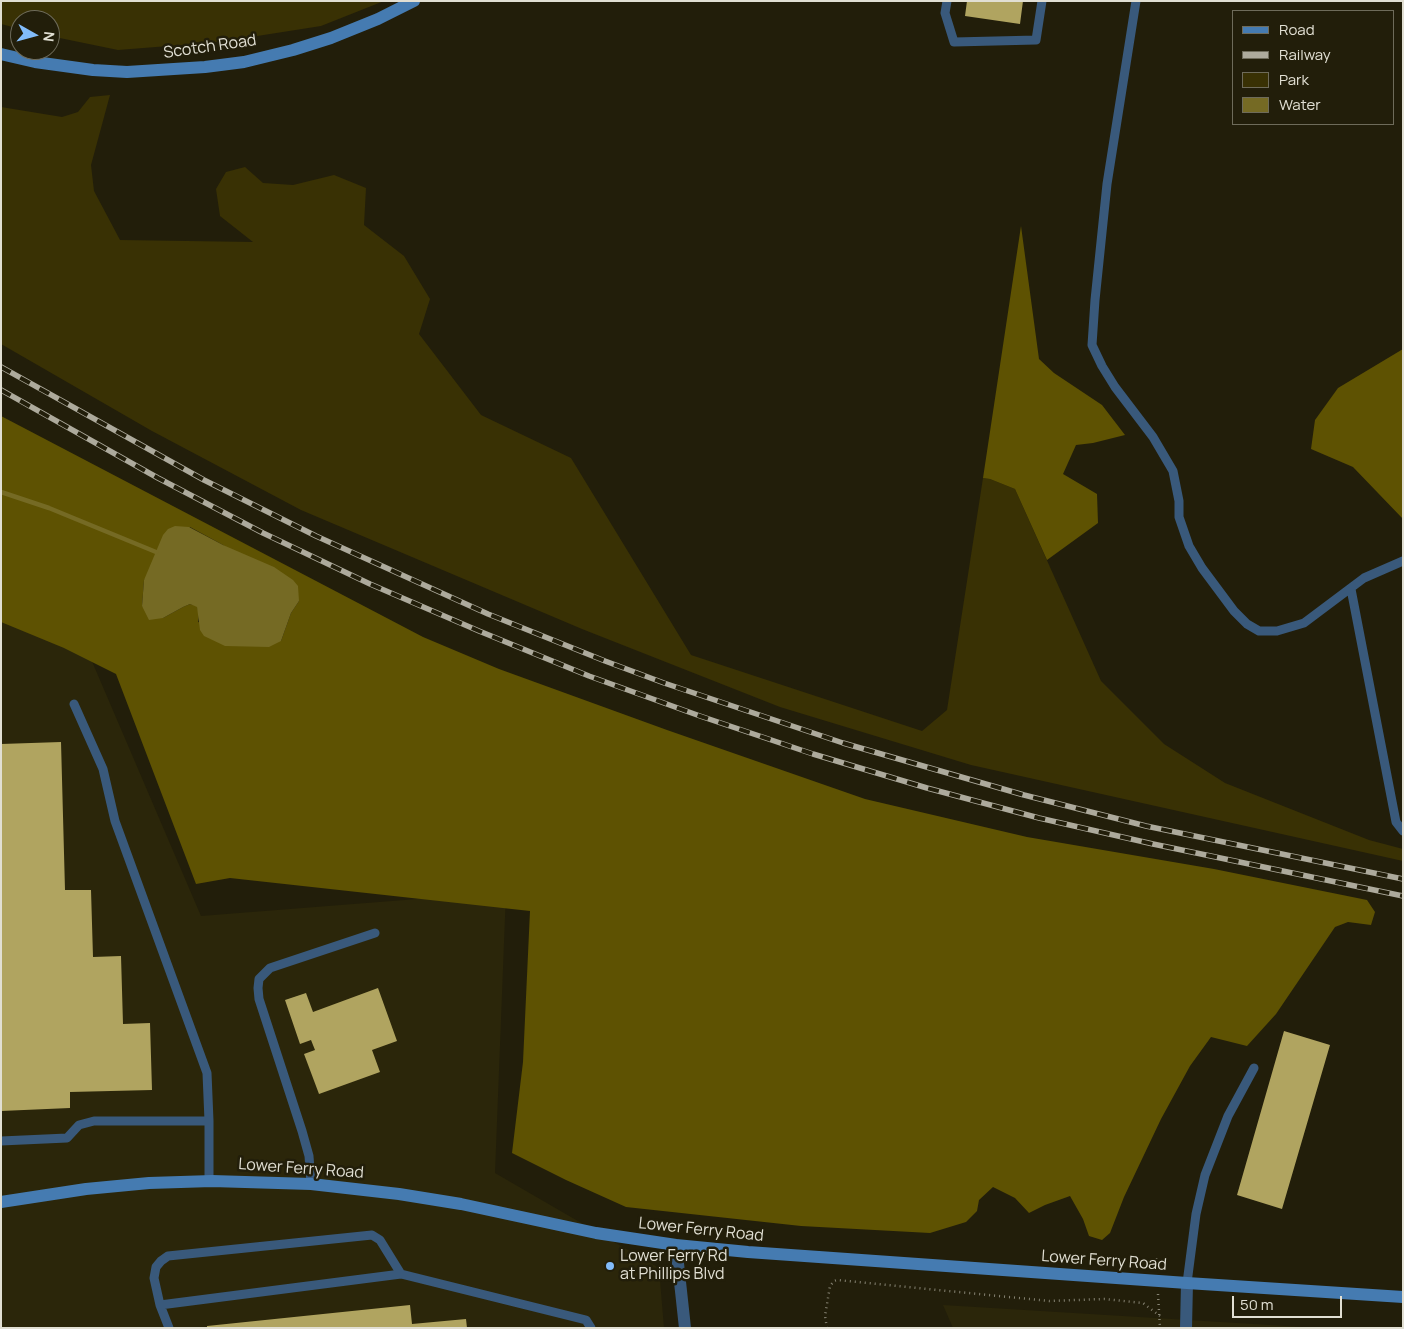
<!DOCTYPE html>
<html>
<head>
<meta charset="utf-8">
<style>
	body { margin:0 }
	#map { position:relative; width:1404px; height:1329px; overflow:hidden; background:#221e0a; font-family:Manrope,sans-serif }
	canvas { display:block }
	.frame { position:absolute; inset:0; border:2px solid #e1dfd3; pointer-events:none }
	.legend { position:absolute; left:1232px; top:10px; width:162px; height:115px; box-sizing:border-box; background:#221e0a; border:1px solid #6e6b5a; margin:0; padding:6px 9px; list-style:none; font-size:15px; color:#e1dfd3 }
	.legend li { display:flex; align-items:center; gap:10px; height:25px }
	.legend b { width:25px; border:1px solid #6e6b5a }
	.north { position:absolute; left:10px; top:10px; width:50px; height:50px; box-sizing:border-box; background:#221e0a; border:1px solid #6e6b5a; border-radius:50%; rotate:97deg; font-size:14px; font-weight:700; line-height:20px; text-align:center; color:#e1dfd3 }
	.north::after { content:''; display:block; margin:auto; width:18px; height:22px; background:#82bcfa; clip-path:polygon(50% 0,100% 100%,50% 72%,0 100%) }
	.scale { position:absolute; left:1232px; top:1296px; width:110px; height:22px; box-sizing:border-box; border:2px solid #e1dfd3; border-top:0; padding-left:6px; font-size:15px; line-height:18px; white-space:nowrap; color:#e1dfd3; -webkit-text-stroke:4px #221e0a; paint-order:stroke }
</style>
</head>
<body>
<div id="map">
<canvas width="1404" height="1329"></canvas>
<div class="frame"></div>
<ul class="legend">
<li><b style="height:6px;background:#457bb1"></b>Road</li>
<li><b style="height:6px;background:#adaa9c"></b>Railway</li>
<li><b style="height:14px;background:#393104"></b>Park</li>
<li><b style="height:14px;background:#756a24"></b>Water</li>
</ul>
<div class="north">N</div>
<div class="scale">50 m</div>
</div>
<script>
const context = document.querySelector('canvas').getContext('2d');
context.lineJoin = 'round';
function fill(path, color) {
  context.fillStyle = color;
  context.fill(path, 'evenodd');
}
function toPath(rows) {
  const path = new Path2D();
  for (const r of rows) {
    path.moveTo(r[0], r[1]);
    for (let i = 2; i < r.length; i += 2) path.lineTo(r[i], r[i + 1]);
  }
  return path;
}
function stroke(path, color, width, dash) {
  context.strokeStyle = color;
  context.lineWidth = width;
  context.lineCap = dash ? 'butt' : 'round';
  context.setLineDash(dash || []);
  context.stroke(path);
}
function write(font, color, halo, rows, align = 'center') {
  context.font = font + ' Manrope,sans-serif';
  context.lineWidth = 5;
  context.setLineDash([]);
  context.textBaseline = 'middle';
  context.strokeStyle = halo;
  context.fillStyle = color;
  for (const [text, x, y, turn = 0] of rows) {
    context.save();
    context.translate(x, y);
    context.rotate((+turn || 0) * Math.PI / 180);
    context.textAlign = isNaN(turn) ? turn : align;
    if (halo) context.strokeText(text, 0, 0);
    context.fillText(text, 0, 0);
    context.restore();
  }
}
fill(toPath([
	[1,602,79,631,201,916,506,892,495,1173,659,1268,664,1328,1,1328],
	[943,1305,1319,1328,953,1328]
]), '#2b260a');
fill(toPath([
	[1,1,384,1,321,26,219,42,118,50,50,36,50,20,20,20,20,29,1,24],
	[110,95,91,165,94,191,120,240,253,242,220,216,216,189,226,172,245,167,263,183,293,185,334,175,366,188,364,225,404,256,430,299,419,334,481,415,571,458,691,655,922,731,947,710,983,478,990,479,1015,489,1101,681,1164,744,1225,783,1369,840,1403,849,1403,861,971,765,780,707,582,629,301,510,152,431,1,344,1,107,62,117,78,112,90,97]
]), '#393104');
fill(toPath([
	[1021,226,1039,359,1054,373,1102,405,1125,435,1093,443,1076,445,1063,474,1097,494,1098,523,1047,560,1015,489,990,479,983,478],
	[1403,349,1403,519,1353,467,1311,449,1315,420,1338,388],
	[1,416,423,637,499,669,667,730,865,799,1027,837,1214,869,1367,900,1375,912,1371,925,1348,922,1335,927,1276,1014,1247,1046,1211,1037,1190,1066,1161,1119,1124,1197,1110,1233,1102,1240,1089,1236,1083,1219,1070,1196,1045,1205,1029,1213,1015,1198,993,1187,979,1200,977,1211,966,1222,930,1233,801,1226,626,1207,566,1180,512,1153,523,1062,530,911,230,878,196,884,116,674,64,648,1,622],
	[190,527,223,545,299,601,291,613,281,641,198,622,199,614,197,606,190,604,183,607,163,618,142,606,144,580]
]), '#5e5202');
fill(toPath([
	[175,526,189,527,223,545,274,567,293,580,298,586,299,601,291,613,281,641,269,647,225,646,204,636,200,630,197,607,190,604,183,607,163,618,149,620,142,606,144,580,163,535,168,529]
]), '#756a24');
stroke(toPath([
	[1,492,49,508,156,552]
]), '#756a24', 4.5);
fill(toPath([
	[967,1,1023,1,1020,24,965,16],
	[61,742,65,890,91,890,93,957,121,956,123,1024,150,1023,152,1090,70,1092,70,1108,1,1111,1,744],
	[378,988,397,1041,372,1050,380,1072,319,1094,304,1054,315,1050,311,1040,300,1044,285,1000,306,993,313,1012],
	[1284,1031,1330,1045,1282,1209,1237,1195],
	[410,1305,412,1324,466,1319,467,1328,207,1328,207,1326]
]), '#b0a460');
stroke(toPath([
	[1156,1269,1156,1258],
	[1158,1294,1160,1328],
	[827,1328,825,1316,830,1286,834,1281,837,1280,1049,1301,1104,1299,1143,1303,1160,1316]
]), '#868373', 2.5, [1, 4]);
stroke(toPath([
	[947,1,945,13,954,42,1036,40,1042,1],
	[1136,1,1107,184,1095,300,1092,345,1102,366,1115,387,1153,437,1173,471,1179,501,1179,517,1189,546,1202,568,1234,611,1247,624,1259,631,1277,631,1304,623,1364,578,1403,561],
	[1351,589,1396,822,1403,831],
	[1,1141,67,1138,79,1125,94,1121,209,1121,207,1073,115,821,103,769,74,704],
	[209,1181,209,1121],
	[311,1184,309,1156,302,1131,259,999,258,988,259,979,270,968,375,933],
	[1187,1283,1196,1214,1205,1175,1228,1116,1254,1068],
	[160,1305,401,1274],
	[169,1328,160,1305,154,1278,156,1267,161,1261,168,1256,372,1235,380,1240,401,1274,586,1320,591,1328]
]), '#39597b', 9);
stroke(toPath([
	[676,1245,685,1328],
	[1186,1328,1187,1283]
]), '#39597b', 12);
stroke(toPath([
	[1,54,35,62,93,70,127,72,205,67,244,62,293,50,331,38,378,19,414,1],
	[1,1202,86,1189,149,1183,212,1181,311,1184,399,1194,461,1204,596,1233,676,1245,748,1252,1187,1283,1403,1297]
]), '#457bb1', 12);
const rail = toPath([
	[1,367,204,480,316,536,488,614,605,661,664,683,843,743,1024,795,1146,826,1403,879],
	[1,390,158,478,263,533,370,584,479,631,589,676,700,716,813,754,927,788,1039,818,1153,844,1403,896]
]);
stroke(rail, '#adaa9c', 5.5);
stroke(rail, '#221e0a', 4, [11]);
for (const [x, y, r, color] of [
	[610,1266,5,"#82bcfa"]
]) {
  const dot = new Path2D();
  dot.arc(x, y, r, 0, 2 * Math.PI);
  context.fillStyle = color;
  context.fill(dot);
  stroke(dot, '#221e0a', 2);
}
write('16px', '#e1dfd3', '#221e0a', [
	["Scotch Road",210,47,-8],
	["Lower Ferry Road",301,1169,4],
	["Lower Ferry Road",701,1230,6],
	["Lower Ferry Road",1104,1261,4]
]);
write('16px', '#e1dfd3', '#221e0a', [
	["Lower Ferry Rd",620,1257],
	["at Phillips Blvd",620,1275]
], 'left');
</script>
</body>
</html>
